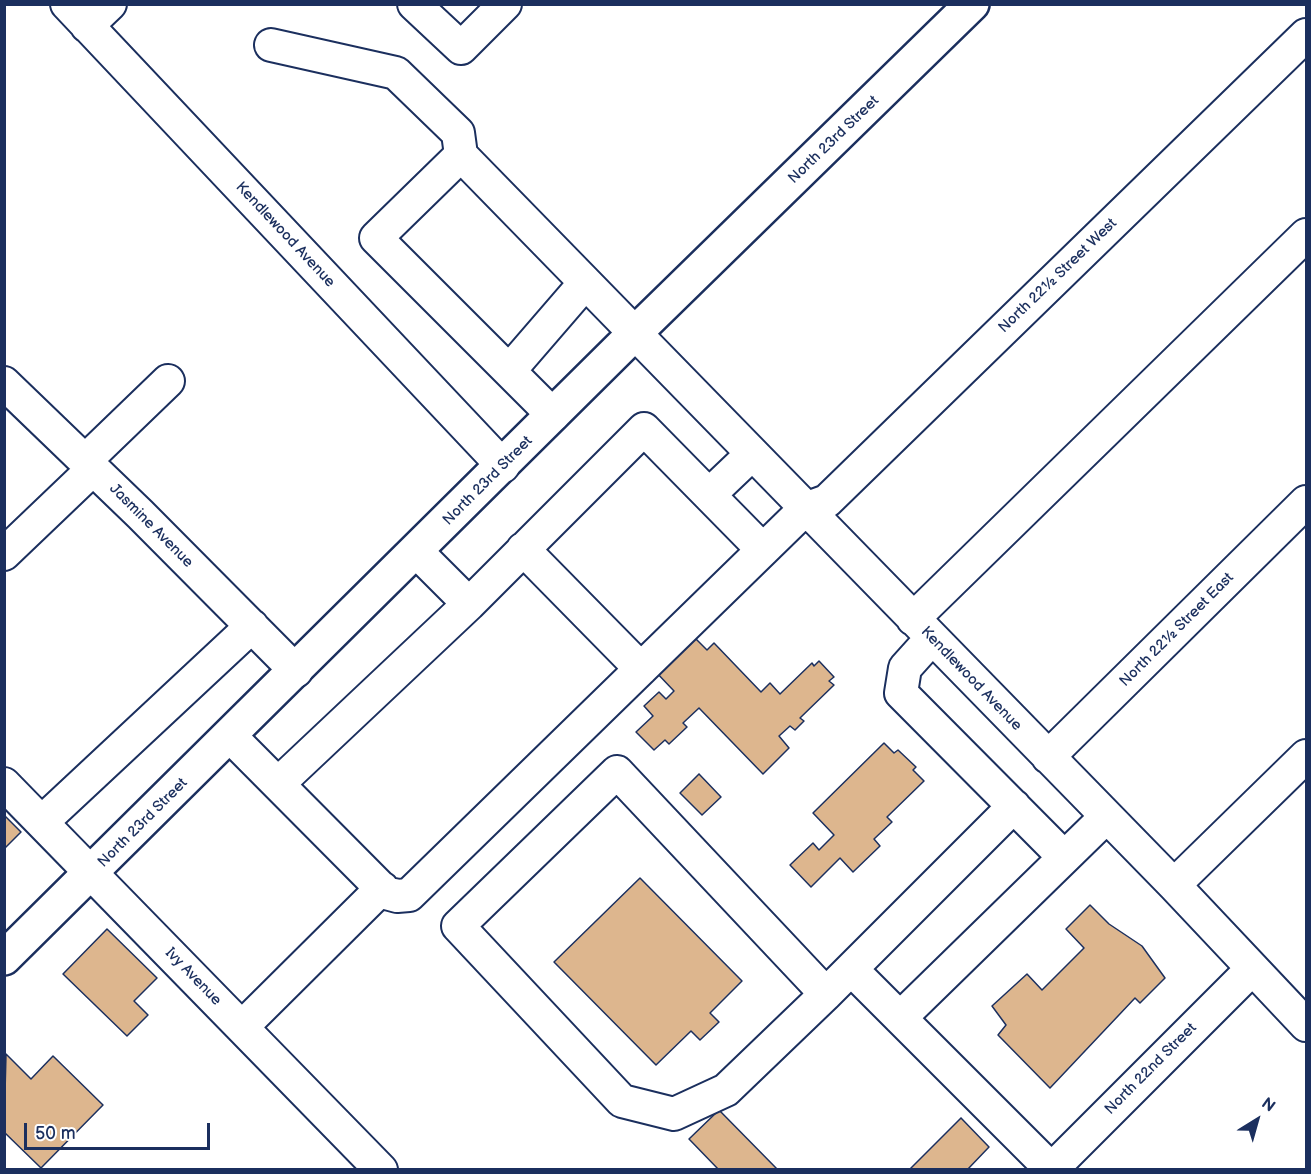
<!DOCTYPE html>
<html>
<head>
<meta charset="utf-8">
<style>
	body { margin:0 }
	#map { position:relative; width:1311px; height:1174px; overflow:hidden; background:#fff; font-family:"Balsamiq Sans",sans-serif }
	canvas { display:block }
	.frame { position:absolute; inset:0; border:6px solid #1b2f5e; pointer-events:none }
	.north { position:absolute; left:1227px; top:1090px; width:60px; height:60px; -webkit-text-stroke:4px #fff; paint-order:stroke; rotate:37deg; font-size:16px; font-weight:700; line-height:24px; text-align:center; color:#1b2f5e }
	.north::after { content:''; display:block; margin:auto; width:21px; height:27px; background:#1b2f5e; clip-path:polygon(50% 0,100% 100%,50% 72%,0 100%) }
	.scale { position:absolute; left:24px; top:1123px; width:186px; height:27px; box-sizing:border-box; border:3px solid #1b2f5e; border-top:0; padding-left:8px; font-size:18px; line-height:21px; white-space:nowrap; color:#1b2f5e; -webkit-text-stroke:4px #fff; paint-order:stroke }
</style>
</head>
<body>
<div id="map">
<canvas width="1311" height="1174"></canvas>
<div class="frame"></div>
<div class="north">N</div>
<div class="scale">50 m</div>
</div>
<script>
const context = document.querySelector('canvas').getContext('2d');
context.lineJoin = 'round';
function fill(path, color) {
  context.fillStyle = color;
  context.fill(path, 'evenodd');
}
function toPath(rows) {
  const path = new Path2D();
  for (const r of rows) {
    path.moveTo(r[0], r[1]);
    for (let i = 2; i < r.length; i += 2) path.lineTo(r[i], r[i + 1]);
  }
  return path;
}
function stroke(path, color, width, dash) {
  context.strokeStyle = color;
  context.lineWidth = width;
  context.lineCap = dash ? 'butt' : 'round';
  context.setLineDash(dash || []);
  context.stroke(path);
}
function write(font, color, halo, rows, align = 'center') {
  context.font = font + ' "Balsamiq Sans",sans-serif';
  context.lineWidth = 4.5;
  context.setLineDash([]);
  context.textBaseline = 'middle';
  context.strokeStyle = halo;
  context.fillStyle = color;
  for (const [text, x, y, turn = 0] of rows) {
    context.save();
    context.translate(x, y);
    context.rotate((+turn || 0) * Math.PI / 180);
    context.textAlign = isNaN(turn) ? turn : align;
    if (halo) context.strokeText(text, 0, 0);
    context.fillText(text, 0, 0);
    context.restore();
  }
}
const building = toPath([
	[691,634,707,650,714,643,761,692,770,683,780,694,812,663,814,666,819,661,834,677,829,681,834,685,800,718,804,721,795,730,790,726,779,736,789,748,763,774,699,708,683,723,687,727,669,744,665,740,654,750,636,732,653,716,644,706,659,692,666,699,674,691,654,670,691,634],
	[884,743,894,753,898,750,916,767,913,770,924,781,887,817,892,822,874,839,880,846,853,872,840,858,811,887,790,865,813,843,819,850,834,835,813,813,884,743],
	[699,774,721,797,702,815,680,793,699,774],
	[4,815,21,832,4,849,4,815],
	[640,878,742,981,710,1013,719,1022,700,1040,691,1031,656,1065,554,962,640,878],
	[1090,905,1109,924,1142,946,1165,978,1140,1003,1135,998,1050,1088,998,1035,1006,1025,992,1006,1027,974,1042,990,1084,948,1066,929,1090,905],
	[107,929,157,978,134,1001,148,1015,127,1036,63,974,107,929],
	[6,1054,31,1079,53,1056,103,1105,41,1168,4,1132,6,1054],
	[719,1110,778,1170,719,1170,689,1139,719,1110],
	[961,1118,989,1147,967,1170,909,1170,961,1118]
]);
fill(building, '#ddb68e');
stroke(building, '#1b2f5e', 1.5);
const minor = toPath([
	[67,4,503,466],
	[414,4,461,48,505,4],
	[87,26,110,4],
	[271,45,396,73,458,133,461,155],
	[509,371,585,283],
	[4,383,140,514,296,671],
	[553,415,376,238,461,155,1174,885,1306,1025],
	[85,461,168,381],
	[710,494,752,454],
	[523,549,641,669],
	[416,551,469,604],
	[4,554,93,469],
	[913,619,1306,235],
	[932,638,905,668,901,693,1064,857],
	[230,736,386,893,397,896,409,895,805,509,827,501,1306,35],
	[1048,757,1306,502],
	[4,784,381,1170],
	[278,784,469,604,644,429,763,550],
	[42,822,252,626],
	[1174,885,1306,756],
	[851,969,1051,1169],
	[826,994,617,772,458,926,622,1101,674,1114,726,1090,826,994,1014,806],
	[900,1018,1106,817],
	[242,1027,382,888],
	[1051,1170,1252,969]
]);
const major = toPath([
	[4,958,634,334,972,4]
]);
stroke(minor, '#1b2f5e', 36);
stroke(major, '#1b2f5e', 38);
stroke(minor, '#fff', 32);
stroke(major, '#fff', 33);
write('15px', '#1b2f5e', '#fff', [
	["North 23rd Street",834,140,-44],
	["Kendlewood Avenue",285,235,47],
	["North 22½ Street West",1058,276,-44],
	["North 23rd Street",488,481,-45],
	["Jasmine Avenue",151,526,45],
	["North 22½ Street East",1177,630,-45],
	["Kendlewood Avenue",971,679,46],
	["North 23rd Street",143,823,-45],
	["Ivy Avenue",193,977,46],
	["North 22nd Street",1151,1069,-45]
]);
</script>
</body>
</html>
